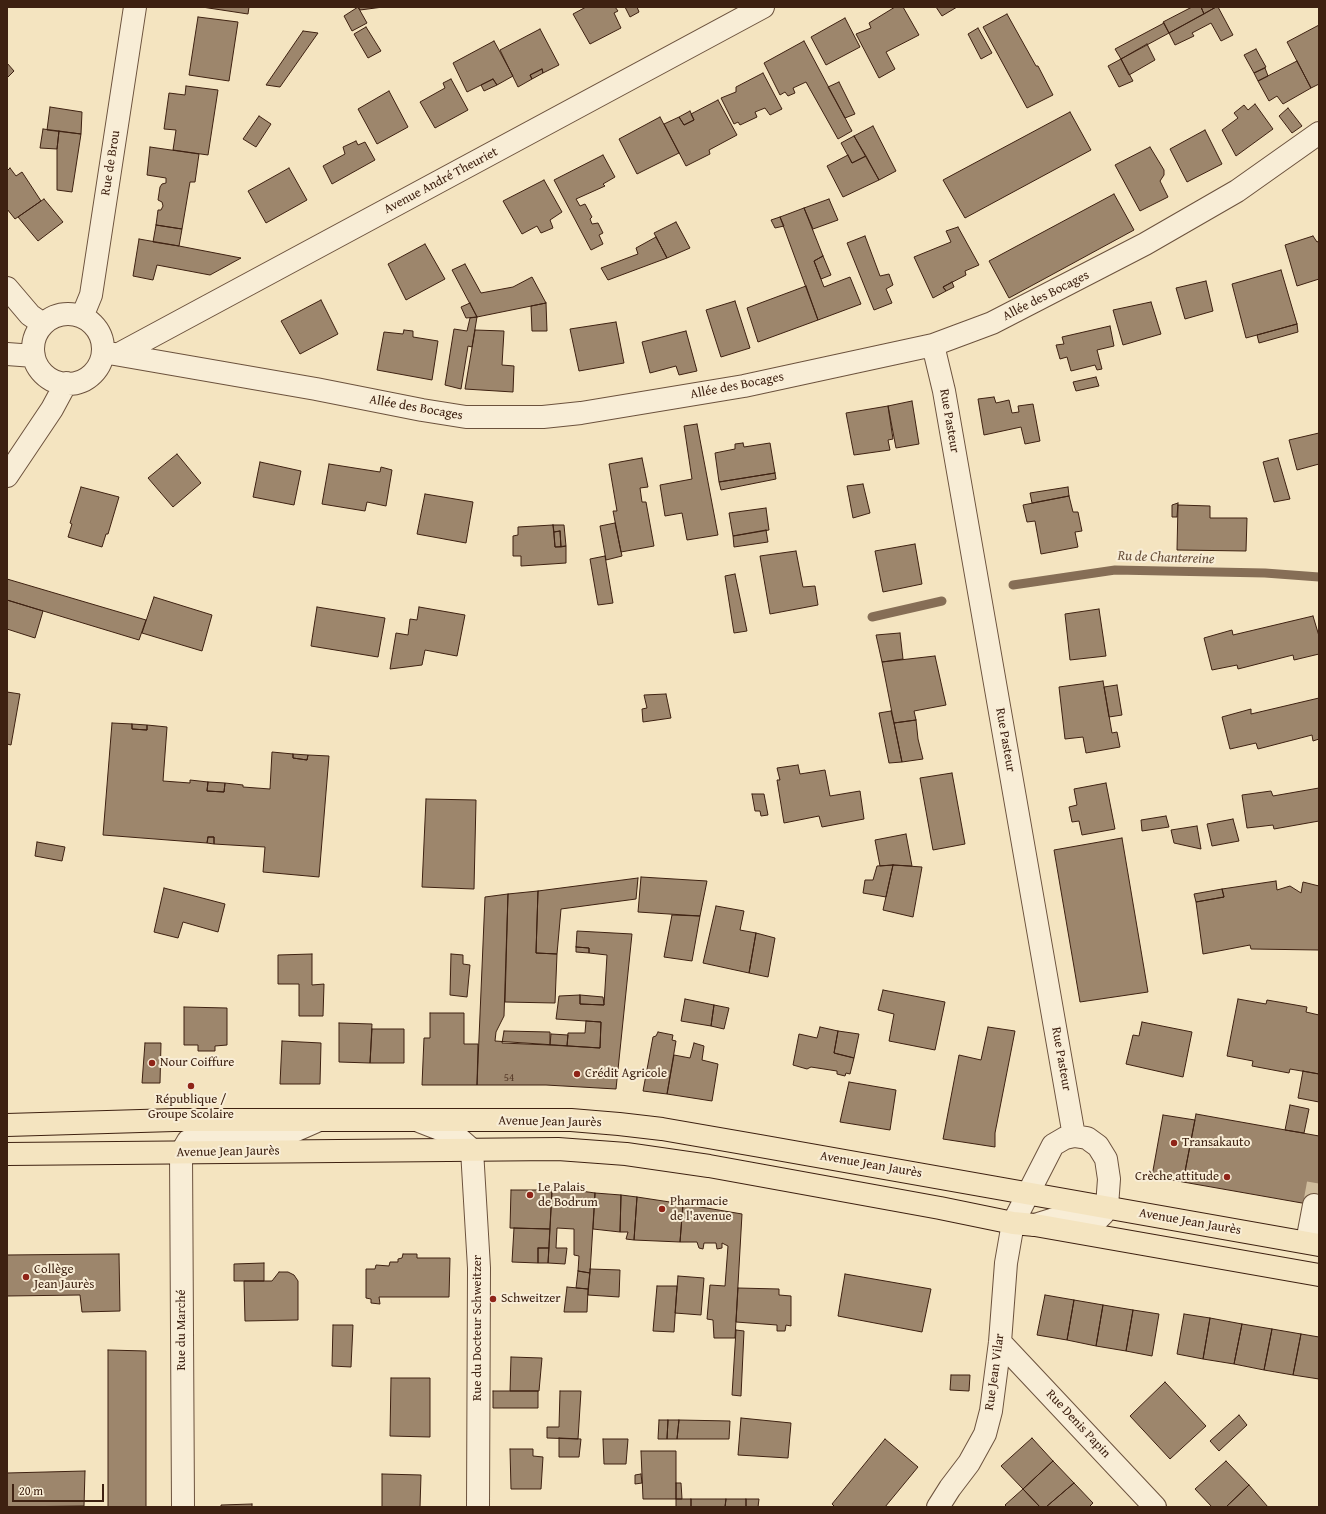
<!DOCTYPE html>
<html>
<head>
<meta charset="utf-8">
<style>
	body { margin:0 }
	#map { position:relative; width:1326px; height:1514px; overflow:hidden; background:#f4e4c0; font-family:"Gentium Book Plus",serif }
	canvas { display:block }
	.frame { position:absolute; inset:0; border:8px solid #3e2111; pointer-events:none }
	.scale { position:absolute; left:12px; top:1484px; width:92px; height:18px; box-sizing:border-box; border:2px solid #3e2111; border-top:0; padding-left:5px; font-size:12px; line-height:14px; white-space:nowrap; color:#3e2111; -webkit-text-stroke:3px #f8edd6; paint-order:stroke }
</style>
</head>
<body>
<div id="map">
<canvas width="1326" height="1514"></canvas>
<div class="frame"></div>
<div class="scale">20 m</div>
</div>
<script>
const context = document.querySelector('canvas').getContext('2d');
context.lineJoin = 'round';
function toPath(rows) {
  const path = new Path2D();
  for (const r of rows) {
    if (r.length === 3) {
      path.moveTo(r[0] + r[2], r[1]);
      path.arc(r[0], r[1], r[2], 0, 2 * Math.PI);
      continue;
    }
    path.moveTo(r[0], r[1]);
    for (let i = 2; i < r.length; i += 2) path.lineTo(r[i], r[i + 1]);
  }
  return path;
}
function stroke(path, color, width, dash) {
  context.strokeStyle = color;
  context.lineWidth = width;
  context.lineCap = dash ? 'butt' : 'round';
  context.setLineDash(dash || []);
  context.stroke(path);
}
function fill(path, color) {
  context.fillStyle = color;
  context.fill(path, 'evenodd');
}
function write(font, color, halo, rows, align = 'center') {
  context.font = font + ' "Gentium Book Plus",serif';
  context.lineWidth = 4;
  context.setLineDash([]);
  context.textBaseline = 'middle';
  context.strokeStyle = halo;
  context.fillStyle = color;
  for (const [text, x, y, turn = 0] of rows) {
    context.save();
    context.translate(x, y);
    context.rotate((+turn || 0) * Math.PI / 180);
    context.textAlign = isNaN(turn) ? turn : align;
    if (halo) context.strokeText(text, 0, 0);
    context.fillText(text, 0, 0);
    context.restore();
  }
}
stroke(toPath([
	[1013,585,1115,570,1265,573,1319,577],
	[872,617,942,601]
]), '#866e56', 9);
const building = toPath([
	[202,7,249,7,248,14,202,7],
	[358,7,367,23,352,31,344,16,358,7],
	[358,7,383,7,360,10,358,7],
	[586,7,615,7,618,11,614,13,621,28,590,44,573,14,586,7],
	[625,7,637,7,639,12,630,17,625,7],
	[895,7,903,7,919,35,886,52,895,69,879,78,856,34,871,28,869,23,895,7],
	[936,7,957,7,942,16,936,7],
	[1192,7,1201,7,1204,14,1169,33,1163,22,1192,7],
	[1201,7,1216,7,1204,14,1201,7],
	[1216,7,1218,7,1233,35,1221,41,1211,23,1192,33,1194,36,1175,45,1169,33,1216,7],
	[1007,14,1036,66,1038,66,1053,95,1027,108,983,27,1007,14],
	[198,17,238,22,229,81,189,75,198,17],
	[845,18,860,47,826,65,811,37,845,18],
	[1164,23,1169,33,1121,59,1115,49,1164,23],
	[1319,25,1319,84,1311,88,1287,42,1319,25],
	[366,27,381,51,368,58,354,34,366,27],
	[978,28,992,53,981,59,968,34,978,28],
	[540,29,559,65,543,73,542,69,530,75,532,79,518,87,500,50,540,29],
	[303,31,318,33,280,87,266,85,303,31],
	[494,41,513,76,497,85,493,79,467,92,453,63,494,41],
	[804,41,852,131,838,139,806,82,793,88,795,93,788,96,785,92,780,95,764,63,804,41],
	[1147,44,1155,60,1129,75,1121,59,1147,44],
	[1256,49,1266,67,1254,73,1244,55,1256,49],
	[1121,59,1133,81,1119,87,1108,66,1121,59],
	[1297,61,1311,88,1283,104,1277,96,1269,101,1258,81,1297,61],
	[7,63,14,71,7,78,7,63],
	[1265,68,1268,76,1258,81,1254,73,1265,68],
	[542,69,543,73,532,79,530,75,542,69],
	[763,73,782,109,770,115,765,108,755,112,757,117,740,125,738,122,734,124,721,98,736,92,736,87,763,73],
	[451,79,468,110,435,128,420,102,445,88,443,83,451,79],
	[493,79,497,85,484,91,481,85,493,79],
	[839,82,855,114,845,118,828,87,839,82],
	[186,86,218,90,208,155,173,150,176,130,164,129,169,93,185,95,186,86],
	[389,91,408,127,377,144,358,109,389,91],
	[718,100,737,135,709,150,710,154,686,166,664,124,679,117,684,125,694,120,691,114,718,100],
	[1255,104,1273,129,1236,156,1222,130,1238,118,1234,113,1244,105,1248,110,1255,104],
	[50,107,82,112,81,134,47,130,50,107],
	[1288,108,1302,126,1292,133,1279,116,1288,108],
	[690,111,694,120,684,125,679,117,690,111],
	[1070,112,1091,150,965,218,943,180,1070,112],
	[259,116,271,124,256,147,243,139,259,116],
	[660,117,679,153,637,174,619,139,660,117],
	[873,126,896,171,879,180,854,136,873,126],
	[43,129,59,131,57,149,40,148,43,129],
	[1205,130,1222,164,1187,182,1170,149,1205,130],
	[59,131,81,134,72,192,57,190,57,149,59,131],
	[854,136,866,156,852,163,841,143,854,136],
	[356,141,358,145,365,142,375,160,332,184,323,166,345,154,343,147,356,141],
	[150,147,199,154,195,182,190,182,182,229,156,225,158,210,161,210,163,206,162,202,158,200,160,187,162,184,166,183,166,178,147,175,150,147],
	[1150,147,1164,170,1164,175,1160,181,1168,197,1140,211,1115,165,1150,147],
	[603,155,615,177,603,184,605,186,576,199,580,206,585,204,592,217,590,219,592,224,598,223,603,233,599,235,603,244,591,250,554,180,603,155],
	[848,155,852,163,866,156,879,180,843,197,827,166,848,155],
	[10,168,16,176,22,172,41,201,15,219,7,209,7,171,10,168],
	[289,168,307,200,266,223,248,191,289,168],
	[544,180,562,212,550,220,553,228,541,233,537,226,522,234,503,201,544,180],
	[1114,194,1134,230,1009,298,989,261,1114,194],
	[44,199,63,222,38,241,18,217,44,199],
	[829,199,838,220,813,229,804,208,829,199],
	[804,208,823,256,814,261,824,287,850,277,861,304,818,320,780,217,804,208],
	[780,217,784,226,775,228,771,220,780,217],
	[676,222,690,248,667,258,654,233,676,222],
	[156,225,182,229,179,246,153,242,156,225],
	[958,227,979,265,965,271,966,275,943,287,946,291,933,298,914,257,951,242,946,231,958,227],
	[865,236,880,276,889,274,893,285,886,289,892,303,874,310,847,243,865,236],
	[1313,236,1317,242,1319,241,1319,279,1297,286,1285,245,1313,236],
	[656,237,667,258,608,280,601,268,638,254,636,248,656,237],
	[139,239,179,246,241,258,210,275,157,265,153,280,133,276,139,239],
	[425,244,445,279,406,300,388,264,425,244],
	[823,256,831,275,821,279,814,261,823,256],
	[465,264,481,293,513,287,532,277,546,303,477,317,452,270,465,264],
	[1281,270,1297,324,1246,338,1232,284,1281,270],
	[1206,281,1213,311,1185,319,1176,288,1206,281],
	[952,282,954,287,946,291,943,287,952,282],
	[806,286,818,320,758,342,747,308,806,286],
	[321,300,338,334,300,354,281,321,321,300],
	[735,301,750,348,721,357,706,310,735,301],
	[1151,302,1161,334,1123,345,1113,310,1151,302],
	[470,303,477,317,466,318,461,307,470,303],
	[546,303,547,331,532,331,531,306,546,303],
	[477,317,472,347,468,346,461,389,445,385,454,329,467,331,470,318,477,317],
	[616,322,624,363,579,371,570,329,616,322],
	[1297,324,1298,332,1259,343,1257,335,1297,324],
	[1110,326,1114,346,1097,350,1102,369,1097,370,1095,365,1071,371,1067,357,1060,359,1056,345,1064,344,1062,337,1110,326],
	[404,330,413,331,413,337,438,341,432,380,377,370,384,332,403,334,404,330],
	[475,330,504,331,502,365,514,366,513,392,465,389,475,330],
	[686,331,697,371,679,375,676,366,650,373,642,342,686,331],
	[1096,377,1099,386,1076,391,1073,382,1096,377],
	[994,397,996,403,1009,400,1012,413,1019,412,1018,406,1033,404,1040,441,1025,444,1021,427,984,435,978,399,994,397],
	[912,401,919,444,896,448,888,406,912,401],
	[888,406,893,439,888,440,890,450,854,455,846,413,888,406],
	[697,424,718,535,687,540,682,513,665,516,660,485,692,479,684,426,697,424],
	[1319,433,1319,464,1297,470,1289,440,1319,433],
	[743,443,744,447,770,443,775,473,719,482,715,453,735,449,735,444,743,443],
	[177,454,201,483,173,507,148,478,177,454],
	[642,458,648,487,640,488,642,502,646,502,654,546,621,552,613,511,617,511,609,464,642,458],
	[1278,458,1290,499,1274,502,1263,462,1278,458],
	[260,462,301,471,294,505,253,497,260,462],
	[329,464,380,472,381,467,392,470,386,506,367,502,365,511,322,504,329,464],
	[775,473,776,479,721,490,719,482,775,473],
	[863,484,870,513,853,518,847,486,863,484],
	[81,487,119,497,108,534,106,534,102,547,68,537,72,524,70,523,81,487],
	[1068,487,1069,496,1032,503,1030,493,1068,487],
	[425,494,473,502,466,543,417,534,425,494],
	[1069,496,1073,512,1078,512,1082,531,1075,532,1078,547,1041,554,1035,521,1027,522,1023,505,1069,496],
	[1178,503,1177,517,1172,517,1172,505,1178,503],
	[1178,505,1210,506,1210,518,1247,518,1246,551,1177,550,1178,505],
	[766,508,769,530,733,536,729,513,766,508],
	[615,523,622,556,606,560,600,526,615,523],
	[553,525,564,525,566,546,561,547,560,531,554,532,553,525],
	[553,525,555,547,566,546,566,563,521,566,521,556,513,556,513,536,518,535,518,527,553,525],
	[766,530,768,542,734,547,733,536,766,530],
	[560,531,561,547,555,547,554,532,560,531],
	[915,544,922,584,883,592,875,551,915,544],
	[796,551,803,587,815,586,818,605,770,614,760,556,796,551],
	[605,556,613,603,598,605,590,559,605,556],
	[735,574,747,631,734,633,725,576,735,574],
	[7,579,146,620,139,640,7,600,7,579],
	[154,597,212,615,202,651,142,633,154,597],
	[7,600,43,611,35,638,7,629,7,600],
	[317,607,385,618,378,657,311,646,317,607],
	[419,607,465,615,457,656,425,650,422,665,390,669,396,633,408,635,410,619,417,620,419,607],
	[1099,609,1106,656,1070,660,1065,614,1099,609],
	[1313,616,1319,636,1319,654,1294,660,1293,655,1238,669,1237,665,1212,670,1204,638,1232,630,1233,635,1313,616],
	[900,633,903,659,882,662,876,635,900,633],
	[935,656,946,705,914,711,916,720,894,723,882,662,935,656],
	[1103,681,1112,733,1117,732,1120,747,1086,753,1083,737,1065,739,1059,687,1103,681],
	[1117,685,1122,715,1109,717,1104,687,1117,685],
	[7,692,20,694,11,745,7,744,7,692],
	[666,694,671,718,643,722,642,709,647,708,644,695,666,694],
	[1319,698,1319,739,1313,741,1312,735,1258,749,1256,743,1230,749,1222,717,1251,709,1251,714,1319,698],
	[891,711,894,723,902,762,889,763,879,713,891,711],
	[916,720,918,739,923,759,902,762,894,723,916,720],
	[112,723,132,724,132,729,147,730,147,725,167,727,163,781,190,783,190,780,208,782,207,791,224,792,225,783,243,785,243,787,270,789,272,752,293,754,293,758,307,760,308,755,329,756,319,877,263,872,265,847,214,844,214,837,208,837,207,843,103,835,112,723],
	[132,724,147,725,147,730,132,729,132,724],
	[293,754,308,755,307,760,293,758,293,754],
	[798,765,800,774,825,770,830,796,860,791,864,819,822,827,819,816,784,823,777,780,780,780,777,768,798,765],
	[952,773,965,844,933,850,920,778,952,773],
	[208,782,225,783,224,792,207,791,208,782],
	[1106,783,1115,829,1082,835,1079,821,1072,822,1069,807,1077,805,1074,789,1106,783],
	[1319,788,1319,821,1274,829,1273,825,1247,828,1242,795,1271,791,1273,796,1319,788],
	[752,794,764,794,768,815,761,816,760,811,755,811,752,794],
	[426,799,476,800,474,889,422,887,426,799],
	[1166,816,1169,827,1142,831,1141,820,1166,816],
	[1233,819,1239,841,1212,846,1207,824,1233,819],
	[1197,826,1201,849,1174,843,1171,830,1197,826],
	[906,834,912,866,893,865,880,866,875,840,906,834],
	[208,837,214,837,214,844,207,843,208,837],
	[1122,838,1148,992,1080,1002,1054,850,1122,838],
	[37,842,65,847,62,861,35,856,37,842],
	[893,865,922,867,913,917,883,910,893,865],
	[893,865,886,897,863,893,865,880,873,880,877,866,893,865],
	[641,877,707,881,700,916,638,912,641,877],
	[638,878,636,899,561,909,557,954,536,953,538,891,638,878],
	[1276,881,1277,890,1290,886,1301,893,1303,882,1319,886,1319,950,1251,949,1250,945,1203,954,1196,902,1224,897,1222,889,1276,881],
	[164,888,225,904,218,932,183,922,178,938,154,932,164,888],
	[1222,889,1224,897,1196,902,1194,894,1222,889],
	[538,891,536,953,557,954,555,1003,505,1002,508,894,538,891],
	[508,894,504,1016,496,1032,495,1041,600,1048,601,1022,556,1019,559,996,580,995,580,1004,604,1005,607,955,589,953,589,948,576,947,577,931,632,934,616,1089,546,1085,477,1085,485,897,508,894],
	[716,906,744,911,740,930,756,933,749,973,703,963,716,906],
	[672,915,700,916,692,961,664,957,672,915],
	[756,933,775,938,768,977,749,973,756,933],
	[576,947,589,948,589,953,576,952,576,947],
	[312,954,312,985,324,984,323,1016,299,1016,299,984,278,984,278,955,312,954],
	[451,954,463,955,463,964,470,965,467,997,450,995,451,954],
	[883,990,945,1002,935,1050,889,1041,894,1014,878,1010,883,990],
	[580,995,603,997,604,1005,580,1004,580,995],
	[685,999,714,1005,711,1026,681,1021,685,999],
	[1238,999,1266,1004,1267,1000,1307,1007,1306,1012,1319,1015,1319,1074,1290,1069,1289,1073,1252,1066,1253,1061,1227,1056,1238,999],
	[714,1005,729,1008,724,1029,711,1026,714,1005],
	[184,1007,227,1008,227,1045,215,1046,215,1051,198,1051,198,1045,184,1045,184,1007],
	[430,1013,464,1013,464,1044,478,1044,477,1085,422,1085,424,1038,430,1038,430,1013],
	[586,1021,601,1022,600,1048,567,1046,568,1033,585,1033,586,1021],
	[1142,1022,1192,1032,1183,1077,1126,1064,1133,1035,1139,1036,1142,1022],
	[339,1023,372,1024,370,1063,339,1062,339,1023],
	[820,1027,838,1031,834,1053,854,1058,850,1074,846,1073,845,1076,837,1074,837,1071,811,1067,807,1069,793,1065,799,1034,817,1038,820,1027],
	[988,1027,1015,1031,995,1133,995,1147,943,1139,959,1055,981,1060,988,1027],
	[372,1029,404,1029,404,1063,370,1063,372,1029],
	[504,1031,550,1032,550,1045,502,1043,504,1031],
	[838,1031,859,1034,854,1058,834,1053,838,1031],
	[658,1032,673,1035,672,1040,676,1041,667,1094,643,1091,653,1037,656,1036,658,1032],
	[551,1034,568,1035,567,1046,550,1045,551,1034],
	[282,1041,321,1043,320,1084,280,1084,282,1041],
	[145,1043,161,1043,160,1083,142,1083,145,1043],
	[694,1043,704,1046,702,1060,718,1064,712,1101,667,1094,674,1055,690,1058,694,1043],
	[1303,1071,1319,1074,1319,1102,1298,1098,1303,1071],
	[849,1082,896,1090,890,1130,840,1122,849,1082],
	[1290,1105,1309,1109,1304,1133,1285,1130,1290,1105],
	[1196,1114,1319,1136,1319,1206,1183,1182,1196,1114],
	[1163,1115,1195,1120,1183,1182,1152,1176,1163,1115],
	[511,1190,552,1190,550,1229,510,1228,511,1190],
	[552,1190,581,1191,595,1193,590,1273,578,1271,579,1256,574,1255,574,1229,557,1228,556,1248,567,1248,565,1264,548,1263,552,1190],
	[595,1193,621,1195,620,1232,593,1229,595,1193],
	[621,1195,637,1197,634,1240,626,1239,628,1232,620,1232,621,1195],
	[637,1197,683,1204,680,1242,634,1240,637,1197],
	[683,1204,742,1214,735,1338,714,1338,713,1320,707,1319,710,1285,725,1286,728,1246,722,1243,722,1248,717,1249,716,1243,704,1243,703,1249,699,1248,697,1242,680,1242,683,1204],
	[514,1228,550,1229,549,1248,538,1248,538,1263,512,1262,514,1228],
	[538,1248,549,1248,548,1263,538,1263,538,1248],
	[119,1254,120,1311,82,1312,80,1295,7,1296,7,1255,119,1254],
	[403,1254,417,1254,417,1258,450,1258,449,1297,379,1297,380,1304,371,1303,371,1299,366,1298,366,1269,375,1269,376,1265,389,1266,390,1262,398,1262,398,1259,402,1258,403,1254],
	[264,1263,264,1281,234,1281,234,1264,264,1263],
	[590,1269,620,1270,619,1297,588,1295,590,1269],
	[578,1271,590,1273,588,1289,576,1288,578,1271],
	[279,1272,288,1272,294,1275,298,1281,298,1320,245,1321,244,1281,272,1281,279,1272],
	[845,1274,931,1289,922,1332,838,1316,845,1274],
	[678,1276,704,1278,701,1315,675,1313,678,1276],
	[657,1286,677,1286,674,1332,653,1331,657,1286],
	[567,1287,588,1289,587,1312,564,1312,567,1287],
	[738,1288,779,1289,779,1295,791,1296,791,1326,786,1325,785,1331,777,1331,777,1325,736,1322,738,1288],
	[1045,1295,1074,1300,1067,1340,1037,1335,1045,1295],
	[1074,1300,1103,1305,1096,1346,1067,1340,1074,1300],
	[1103,1305,1133,1310,1126,1351,1096,1346,1103,1305],
	[1133,1310,1159,1314,1152,1356,1126,1351,1133,1310],
	[1184,1314,1210,1318,1203,1359,1177,1354,1184,1314],
	[1210,1318,1242,1324,1234,1364,1203,1359,1210,1318],
	[1242,1324,1272,1329,1264,1370,1234,1364,1242,1324],
	[333,1325,353,1325,351,1367,332,1366,333,1325],
	[1272,1329,1301,1334,1293,1375,1264,1370,1272,1329],
	[736,1330,744,1331,741,1396,732,1395,736,1330],
	[1301,1334,1319,1337,1319,1379,1293,1375,1301,1334],
	[108,1350,146,1351,146,1507,108,1507,108,1350],
	[511,1357,542,1358,539,1391,510,1391,511,1357],
	[951,1375,970,1375,969,1391,950,1390,951,1375],
	[391,1378,430,1378,430,1437,390,1436,391,1378],
	[1165,1382,1206,1426,1170,1459,1130,1416,1165,1382],
	[493,1391,538,1391,538,1408,493,1408,493,1391],
	[560,1391,581,1391,578,1439,547,1438,547,1427,559,1427,560,1391],
	[1239,1415,1247,1425,1219,1451,1210,1441,1239,1415],
	[741,1418,791,1423,788,1458,738,1455,741,1418],
	[659,1420,668,1420,667,1439,658,1439,659,1420],
	[668,1420,679,1420,677,1439,667,1439,668,1420],
	[679,1420,730,1421,729,1439,677,1439,679,1420],
	[559,1438,581,1439,579,1457,559,1457,559,1438],
	[1032,1438,1053,1461,1023,1489,1001,1466,1032,1438],
	[603,1439,628,1439,626,1464,604,1464,603,1439],
	[885,1439,918,1467,885,1507,835,1507,832,1504,885,1439],
	[510,1449,533,1449,533,1456,543,1457,541,1489,511,1489,510,1449],
	[641,1451,676,1451,676,1499,643,1499,641,1451],
	[1053,1461,1074,1483,1046,1507,1040,1507,1023,1489,1053,1461],
	[1226,1461,1249,1485,1226,1507,1212,1507,1195,1489,1226,1461],
	[85,1471,84,1506,7,1507,7,1473,85,1471],
	[382,1474,421,1475,420,1507,382,1507,382,1474],
	[641,1474,642,1483,635,1484,635,1475,641,1474],
	[676,1483,681,1483,682,1499,676,1499,676,1483],
	[1074,1483,1093,1503,1089,1507,1046,1507,1074,1483],
	[1249,1485,1268,1507,1226,1507,1249,1485],
	[1023,1489,1040,1507,1007,1507,1005,1505,1023,1489],
	[676,1499,691,1499,691,1507,676,1507,676,1499],
	[691,1499,726,1499,725,1507,691,1507,691,1499],
	[726,1499,746,1499,746,1507,725,1507,726,1499],
	[746,1499,759,1499,758,1507,746,1507,746,1499],
	[252,1504,252,1507,221,1507,221,1505,252,1504]
]);
fill(building, '#9d866c');
stroke(building, '#3e2111', 1);
stroke(toPath([
	[1314,1205,1319,1177]
]), '#d0bd9d', 22, [22, 11]);
const minor = toPath([
	[7,288,30,315,43,324],
	[68,349,35],
	[82,317,91,295,135,7],
	[933,345,944,391,1074,1136],
	[103,352,316,389,422,410,466,417,543,417,581,413,744,386,933,345,992,323,1145,244,1237,191,1319,133],
	[7,354,34,356],
	[119,354,763,7],
	[7,476,52,409,66,383],
	[419,1121,455,1135,472,1150,479,1268,478,1507],
	[1307,1242,1314,1205],
	[1000,1342,1155,1507],
	[183,1507,181,1153,188,1141,198,1138,285,1135,317,1121],
	[938,1507,950,1488,969,1463,985,1434,991,1411,1000,1342,1006,1263,1013,1223,1053,1145,1065,1138,1074,1136,1087,1138,1098,1146,1106,1159,1109,1179,1107,1206,1103,1214,1097,1220,1089,1221,1064,1216,1035,1225]
]);
const major = toPath([
	[7,1125,174,1120,571,1120,619,1124,662,1129,760,1146,1319,1245],
	[7,1154,558,1149,626,1154,709,1166,940,1208,1013,1223,1035,1225,1319,1275]
]);
stroke(minor, '#6c523d', 24);
stroke(major, '#3e2111', 24);
stroke(minor, '#f8edd6', 22);
stroke(major, '#f4e4c0', 22);
for (const [x, y, r, color] of [
	[152,1063,4,"#8f2418"],
	[577,1074,4,"#8f2418"],
	[191,1086,4,"#8f2418"],
	[1174,1143,4,"#8f2418"],
	[1227,1177,4,"#8f2418"],
	[530,1195,4,"#8f2418"],
	[662,1209,4,"#8f2418"],
	[26,1277,4,"#8f2418"],
	[493,1299,4,"#8f2418"]
]) {
  const dot = new Path2D();
  dot.arc(x, y, r, 0, 2 * Math.PI);
  context.fillStyle = color;
  context.fill(dot);
  stroke(dot, '#f8edd6', 1.5);
}
write('11px', '#563a28', null, [
	["54",509,1078]
]);
write('13px', '#3e2111', '#f8edd6', [
	["Rue de Brou",111,163,-81],
	["Avenue André Theuriet",441,181,-28],
	["Allée des Bocages",1046,296,-27],
	["Allée des Bocages",737,386,-11],
	["Allée des Bocages",416,408,10],
	["Rue Pasteur",949,421,80],
	["Rue Pasteur",1005,740,80],
	["Rue Pasteur",1061,1059,80],
	["Avenue Jean Jaurès",550,1122,1],
	["Avenue Jean Jaurès",228,1152,-1],
	["Avenue Jean Jaurès",871,1165,10],
	["Avenue Jean Jaurès",1190,1222,10],
	["Rue du Docteur Schweitzer",478,1328,-90],
	["Rue du Marché",182,1330,-90],
	["Rue Jean Vilar",995,1372,-82],
	["Rue Denis Papin",1078,1424,47]
]);
write('13px', '#3e2111', '#f8edd6', [
	["Nour Coiffure",160,1063],
	["Crédit Agricole",585,1074],
	["République /",191,1100,"center"],
	["Groupe Scolaire",191,1115,"center"],
	["Transakauto",1182,1143],
	["Crèche attitude",1219,1177,"right"],
	["Le Palais",538,1188],
	["de Bodrum",538,1203],
	["Pharmacie",670,1202],
	["de l'avenue",670,1217],
	["Collège",34,1270],
	["Jean Jaurès",34,1285],
	["Schweitzer",501,1299]
], 'left');
write('italic 14px', '#684e39', '#f8edd6', [
	["Ru de Chantereine",1166,558,2]
]);
</script>
</body>
</html>
